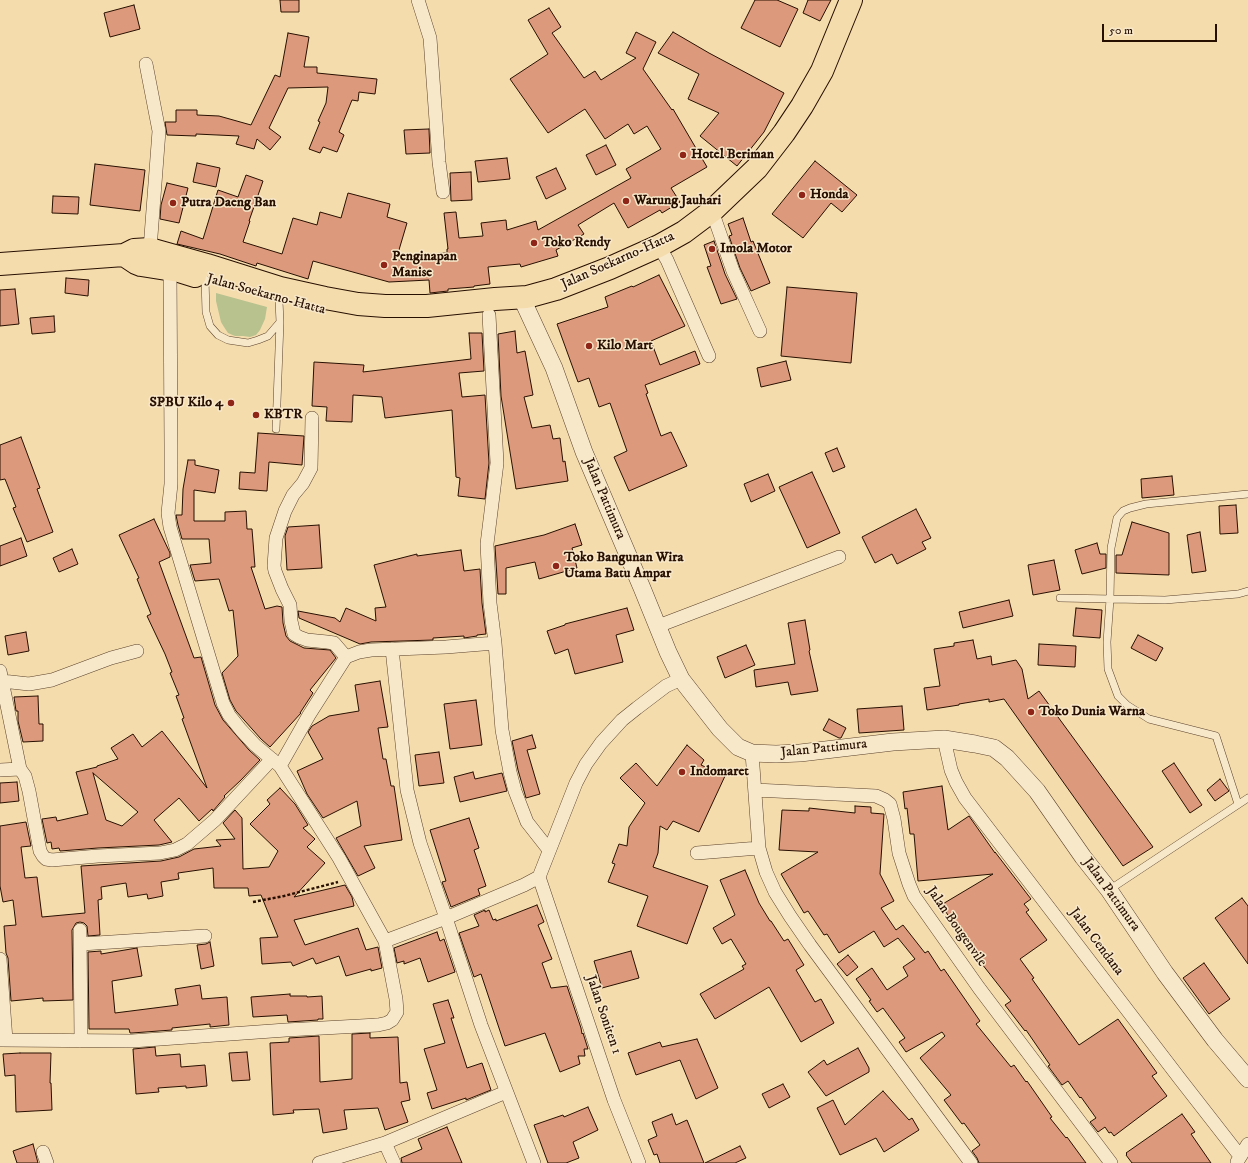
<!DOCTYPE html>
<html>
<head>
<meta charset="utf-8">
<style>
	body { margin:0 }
	#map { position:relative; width:1248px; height:1163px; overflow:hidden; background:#f5dcad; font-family:"IM FELL DW Pica",serif }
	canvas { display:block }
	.scale { position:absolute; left:1102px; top:24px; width:115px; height:18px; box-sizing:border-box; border:2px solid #270f00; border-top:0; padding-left:5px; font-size:12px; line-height:14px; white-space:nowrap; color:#270f00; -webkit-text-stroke:3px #f8e8ca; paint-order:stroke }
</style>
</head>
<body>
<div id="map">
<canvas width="1248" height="1163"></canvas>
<div class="scale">50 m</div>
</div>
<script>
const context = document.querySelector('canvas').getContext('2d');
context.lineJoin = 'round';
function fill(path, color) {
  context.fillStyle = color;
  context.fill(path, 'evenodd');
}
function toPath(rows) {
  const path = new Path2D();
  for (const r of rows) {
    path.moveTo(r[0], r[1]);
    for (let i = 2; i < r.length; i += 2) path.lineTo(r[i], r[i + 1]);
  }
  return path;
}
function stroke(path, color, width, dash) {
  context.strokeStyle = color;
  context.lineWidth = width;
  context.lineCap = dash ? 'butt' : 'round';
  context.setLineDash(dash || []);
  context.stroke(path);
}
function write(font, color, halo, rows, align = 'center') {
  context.font = font + ' "IM FELL DW Pica",serif';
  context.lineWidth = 3;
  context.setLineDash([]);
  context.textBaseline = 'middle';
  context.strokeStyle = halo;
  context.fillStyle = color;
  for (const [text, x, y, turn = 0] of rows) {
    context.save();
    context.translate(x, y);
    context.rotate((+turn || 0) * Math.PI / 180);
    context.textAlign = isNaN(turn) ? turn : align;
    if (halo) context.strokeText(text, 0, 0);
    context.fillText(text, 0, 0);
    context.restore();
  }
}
fill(toPath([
	[216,293,267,307,265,319,260,330,256,335,250,337,243,336,235,336,228,333,224,327,221,322,216,301]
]), '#b7c28e');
const building = toPath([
	[280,0,299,0,299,12,281,12,280,0],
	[755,0,777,0,798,9,780,47,741,28,755,0],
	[808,0,831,0,820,21,803,13,808,0],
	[134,5,140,29,110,37,104,13,134,5],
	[549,8,561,27,552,33,584,78,595,71,601,80,636,58,626,53,636,32,656,42,643,69,672,110,673,109,707,167,671,188,680,202,662,213,660,210,628,228,614,203,578,225,584,234,556,250,558,256,521,267,520,264,488,267,490,284,474,286,474,287,448,289,448,291,430,293,429,280,389,282,313,261,308,279,257,263,256,266,220,254,177,244,181,231,203,239,218,190,238,197,246,175,263,181,249,221,250,221,243,242,282,254,293,218,317,225,320,212,341,218,348,193,390,204,387,217,407,223,396,260,428,258,427,254,447,253,447,249,448,249,444,213,456,212,459,238,483,236,481,223,506,220,507,230,536,221,538,230,631,178,626,169,661,149,647,126,634,134,628,124,605,139,585,109,548,133,510,79,548,54,528,20,549,8],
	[673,32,709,53,784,93,764,132,737,166,700,136,719,113,688,99,699,74,658,53,673,32],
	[288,33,309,37,304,67,317,67,317,73,377,79,375,94,359,92,358,101,352,100,339,132,344,135,337,152,323,147,320,153,309,149,320,122,318,121,326,103,328,87,288,88,269,128,281,137,270,150,257,139,254,149,236,144,239,136,196,134,196,136,167,135,165,122,176,122,176,110,197,110,197,115,219,116,251,125,275,75,280,77,288,33],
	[429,129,430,153,406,154,404,130,429,129],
	[606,145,616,165,596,175,586,155,606,145],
	[507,158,510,179,478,182,475,161,507,158],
	[815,161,857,195,842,212,831,203,803,238,772,214,815,161],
	[197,163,220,168,216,187,193,182,197,163],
	[95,164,145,170,140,211,90,205,95,164],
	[556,168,566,189,546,199,536,177,556,168],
	[471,172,472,200,451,201,450,173,471,172],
	[167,183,188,188,179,223,160,219,161,205,167,183],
	[53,196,79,197,78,214,52,213,53,196],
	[743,218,751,242,753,241,770,283,751,291,740,268,729,236,732,235,728,224,743,218],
	[714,241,725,274,737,299,721,304,707,267,711,266,704,245,714,241],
	[659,275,685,326,651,341,660,365,695,351,700,364,645,385,648,393,646,394,661,436,671,432,687,466,629,491,614,457,627,451,610,403,599,407,589,378,578,382,557,324,608,307,605,297,632,286,633,287,659,275],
	[66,278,89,280,88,296,65,293,66,278],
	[787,287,857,293,851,363,781,356,787,287],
	[15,289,19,324,0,326,0,290,15,289],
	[54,316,55,332,32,334,30,318,54,316],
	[515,331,517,353,525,351,533,395,524,397,532,428,550,425,553,439,560,438,563,462,565,461,568,481,516,489,501,396,498,334,515,331],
	[469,333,482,333,484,371,459,373,462,397,485,395,489,463,485,499,458,496,460,478,456,477,452,410,385,418,382,397,353,395,352,422,326,421,327,407,312,406,314,362,364,365,363,372,471,359,469,333],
	[786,361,791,380,761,387,757,368,786,361],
	[258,433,304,436,302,465,269,462,267,491,239,489,240,472,255,473,258,433],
	[21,437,40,488,37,489,53,532,27,542,13,508,16,507,5,479,0,480,0,445,21,437],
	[837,448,845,467,833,472,825,453,837,448],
	[188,460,195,460,195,465,219,470,215,493,194,490,194,521,225,521,225,512,246,511,247,529,252,529,255,567,251,567,265,609,277,606,282,607,283,623,286,636,290,641,304,648,330,650,336,658,310,690,313,693,300,713,301,713,270,747,261,739,236,711,230,700,222,673,238,656,233,610,229,611,219,579,195,581,190,565,211,563,209,539,182,539,178,525,176,515,182,515,183,489,188,460],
	[812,472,840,533,807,548,779,487,812,472],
	[768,474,775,491,751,502,744,484,768,474],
	[1172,476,1174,495,1142,498,1141,479,1172,476],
	[1236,505,1238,533,1220,534,1219,506,1236,505],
	[916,509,931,538,922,542,926,549,897,564,892,554,875,563,862,537,916,509],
	[154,519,170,553,170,557,159,562,194,658,201,657,215,705,223,720,249,750,260,760,241,780,224,796,225,797,213,811,212,809,199,821,179,798,154,820,172,842,159,845,98,848,60,851,59,848,52,849,51,842,47,843,42,819,56,817,57,821,88,814,76,772,97,767,97,766,118,759,111,748,133,734,142,747,162,731,207,788,182,719,184,718,176,696,179,695,170,673,172,672,165,654,147,616,151,614,137,579,139,578,119,535,154,519],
	[93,773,138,812,122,826,106,820,93,773],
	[1132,522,1169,533,1169,575,1116,573,1116,555,1122,555,1132,522],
	[575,524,582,545,572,548,577,568,539,579,535,562,506,568,506,594,498,594,495,546,544,535,575,524],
	[319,525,322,568,287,570,285,536,288,527,319,525],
	[1200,532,1206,571,1192,573,1187,535,1200,532],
	[21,538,27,556,0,566,0,546,21,538],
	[1097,543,1100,554,1106,554,1106,568,1082,574,1075,550,1097,543],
	[72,549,78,564,59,572,53,558,72,549],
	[461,550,464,571,480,569,482,603,486,634,477,635,477,636,464,638,464,636,433,638,433,640,371,642,360,644,299,618,298,611,335,618,340,622,346,608,376,621,375,608,386,607,374,565,417,554,417,556,461,550],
	[1054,560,1060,590,1033,595,1028,565,1054,560],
	[1009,600,1013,616,963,628,959,612,1009,600],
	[627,608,634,630,616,635,623,662,575,674,568,649,555,654,547,631,565,625,565,624,627,608],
	[1076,608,1102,610,1100,638,1073,636,1076,608],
	[805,620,810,650,809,651,818,691,791,695,788,682,756,687,754,670,795,664,788,623,805,620],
	[26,632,29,651,8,655,5,636,26,632],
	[1138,635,1163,648,1156,661,1131,648,1138,635],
	[973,640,977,659,991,656,992,665,1016,660,1022,669,1028,699,1039,691,1153,847,1123,866,1004,699,989,702,989,699,959,704,959,705,927,710,924,688,940,686,934,649,954,646,954,643,973,640],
	[1039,644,1076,646,1075,667,1038,665,1039,644],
	[746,645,755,665,725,678,717,657,746,645],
	[380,681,388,727,378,728,383,759,386,759,391,786,394,786,402,840,364,846,375,868,358,876,336,838,361,826,357,801,323,818,307,794,297,771,323,759,308,732,312,726,329,716,359,711,355,685,380,681],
	[38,696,39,724,43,724,43,741,23,742,18,721,18,711,16,711,14,697,38,696],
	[476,700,482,745,450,749,444,704,476,700],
	[902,706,904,730,859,733,857,709,902,706],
	[829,719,846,728,841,738,839,738,823,730,829,719],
	[532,735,536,748,527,750,540,794,526,798,518,770,512,741,532,735],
	[687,745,704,760,701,765,725,776,699,832,673,821,667,830,660,826,658,853,653,867,708,886,687,944,637,926,648,896,608,882,615,864,612,863,619,844,627,846,629,827,645,803,620,778,636,763,657,786,687,745],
	[439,752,444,783,419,786,415,755,439,752],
	[1174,763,1202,805,1190,813,1162,771,1174,763],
	[473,772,475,779,502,773,507,791,460,802,454,777,473,772],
	[1220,779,1229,791,1215,801,1207,790,1220,779],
	[17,782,19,801,0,803,0,783,17,782],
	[942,786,948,830,969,816,995,853,995,852,1031,899,1024,904,1029,910,1026,912,1047,940,1020,959,1034,978,1032,979,1079,1045,1118,1019,1157,1073,1152,1076,1167,1096,1114,1136,1111,1132,1109,1133,1105,1127,1098,1132,1090,1122,1096,1118,1081,1097,1080,1098,1068,1081,1062,1085,1048,1066,1050,1065,1026,1030,1025,1031,1005,1005,1011,1001,982,964,941,905,993,874,918,881,914,834,910,834,907,808,905,809,903,792,942,786],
	[280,788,295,804,308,825,303,828,315,839,307,847,325,863,294,897,345,885,352,897,354,906,294,920,305,945,358,928,366,950,378,947,382,968,371,971,371,969,346,976,339,956,316,964,313,958,293,966,291,962,262,964,260,938,278,937,261,895,249,896,248,888,214,888,213,868,178,873,179,879,161,882,163,896,148,899,147,894,128,897,126,883,101,887,102,899,98,900,100,935,88,936,87,926,84,923,80,922,76,923,72,930,73,1000,43,1001,43,998,11,1001,8,958,6,953,4,926,16,925,13,900,3,902,0,886,0,826,26,822,31,846,21,847,25,878,37,877,42,917,85,913,81,866,161,861,179,857,194,849,221,846,216,840,235,839,223,823,235,810,242,818,243,869,269,867,278,851,250,824,270,804,267,800,280,788],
	[855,806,871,807,871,813,884,814,880,874,894,901,881,908,896,930,903,925,925,953,928,951,941,971,944,969,980,1021,976,1024,1011,1067,1014,1065,1026,1082,1027,1081,1052,1117,1050,1118,1066,1138,1067,1137,1086,1163,979,1163,977,1158,972,1151,980,1145,964,1123,962,1124,944,1100,951,1095,920,1058,945,1036,942,1032,906,1052,899,1042,905,1038,883,1008,877,1012,869,1001,871,1000,856,979,872,968,887,990,908,976,903,967,915,959,898,938,884,947,874,931,839,953,827,934,824,935,808,911,804,913,781,874,818,852,779,850,782,810,809,811,809,808,855,813,855,806],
	[469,818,479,848,474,850,486,886,478,889,480,895,451,907,442,882,446,881,430,830,469,818],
	[745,870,759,903,770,921,771,921,784,941,788,939,804,965,796,970,815,1002,821,999,834,1023,801,1042,769,987,715,1019,700,994,744,969,742,966,746,964,731,939,722,944,713,928,735,915,720,880,745,870],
	[1242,898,1248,906,1248,964,1215,918,1242,898],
	[537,905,544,922,538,925,552,959,542,963,551,988,567,986,581,1028,582,1034,583,1033,588,1049,584,1049,585,1056,578,1056,580,1064,560,1072,545,1033,505,1046,481,974,474,977,459,933,479,926,474,915,485,910,485,912,489,910,493,920,496,919,496,921,537,905],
	[437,932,440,941,444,939,455,972,428,982,420,958,404,964,404,961,397,963,394,948,437,932],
	[210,942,214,966,201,969,197,945,206,944,210,942],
	[137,948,142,976,112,981,115,1013,178,1005,175,989,200,985,202,999,227,997,229,1025,210,1027,210,1024,172,1028,172,1030,132,1033,130,1033,129,1029,89,1029,88,952,101,951,101,954,137,948],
	[631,951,639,978,602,988,594,961,631,951],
	[848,955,858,967,847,976,837,964,848,955],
	[1204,963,1230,999,1209,1014,1183,978,1204,963],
	[290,994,290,996,307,996,307,997,322,996,323,1019,318,1019,318,1020,288,1022,287,1015,253,1017,251,997,290,994],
	[448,1000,454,1018,451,1018,467,1068,482,1063,491,1090,466,1100,466,1098,432,1109,427,1093,437,1090,424,1049,445,1043,433,1004,448,1000],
	[370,1033,370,1038,398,1037,400,1083,407,1082,410,1100,401,1102,408,1122,385,1130,378,1108,344,1110,347,1129,323,1133,319,1109,293,1110,294,1113,273,1115,270,1043,289,1042,289,1038,319,1036,320,1082,352,1079,352,1034,370,1033],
	[697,1039,718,1088,696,1099,680,1060,636,1075,628,1053,660,1042,662,1047,697,1039],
	[155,1047,156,1056,180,1054,181,1067,205,1065,207,1086,186,1088,186,1086,158,1088,159,1092,136,1094,133,1049,155,1047],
	[858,1048,869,1068,869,1072,826,1096,808,1072,824,1060,827,1065,858,1048],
	[247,1052,250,1080,232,1081,229,1053,247,1052],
	[20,1053,51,1053,50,1083,51,1083,52,1110,16,1112,15,1075,5,1076,3,1054,20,1053],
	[783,1084,790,1097,769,1108,762,1094,783,1084],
	[883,1091,909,1120,912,1118,919,1130,884,1152,876,1138,840,1155,817,1108,833,1100,845,1125,883,1091],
	[588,1107,598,1130,573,1142,579,1158,566,1163,548,1163,534,1125,563,1115,564,1117,588,1107],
	[672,1114,676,1125,687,1120,704,1163,660,1163,657,1154,654,1155,648,1140,657,1136,652,1122,672,1114],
	[1182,1114,1195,1132,1191,1134,1211,1163,1132,1163,1126,1155,1127,1154,1126,1153,1182,1114],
	[447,1127,462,1163,402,1163,401,1158,422,1149,418,1139,447,1127],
	[33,1144,38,1163,17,1163,13,1151,33,1144],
	[740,1146,746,1158,735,1163,705,1163,740,1146]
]);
fill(building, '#dc997b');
stroke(building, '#270f00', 1);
const service = toPath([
	[205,279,206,312,210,326,218,335,228,340,248,343,258,340,268,336,280,322,279,301],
	[276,429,280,322],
	[1060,598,1165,600,1238,594,1248,591],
	[1238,804,1216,736,1149,719,1127,705,1118,696,1108,669,1107,642,1110,599,1111,548,1117,518,1123,511,1130,508,1146,504,1248,494],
	[1109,890,1248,798]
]);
const minor = toPath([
	[418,0,430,38,439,162,443,192],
	[146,64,159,131,150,249],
	[712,211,733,271,760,331],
	[659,246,667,260,709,356],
	[170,270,171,446,171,484,168,513,170,527,223,703,229,715,241,730,255,745,280,766],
	[489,315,497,463,487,544,490,603,495,643,502,730,510,772,515,791,527,822,549,850],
	[312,418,311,468,303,483,293,495,285,511,276,538,274,566,275,571,282,589,290,605,291,621,294,634,299,637,307,640,327,642,334,643,346,657],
	[658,626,839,557],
	[392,649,407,790,420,843,446,918,385,941,339,858,280,766,309,715,346,657,359,652,371,650,446,647,495,643],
	[0,671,20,769],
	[2,681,29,684,52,680,111,658,137,651],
	[944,739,951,770,956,782,965,798,1180,1079,1240,1156],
	[752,753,759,848,766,872,775,892,790,916,810,945,971,1163],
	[0,770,20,769,25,776,29,791,40,851,43,856,46,859,52,860,98,856,160,853,175,850,187,844,215,820,272,759],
	[755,790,876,796,885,800,890,804,894,819,899,853,909,884,914,896,979,988,1111,1163],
	[697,853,759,848],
	[539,877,614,1100,639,1163],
	[80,930,81,1041],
	[81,944,205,936],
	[0,959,6,1040],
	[0,1040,132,1041,286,1030,378,1025,387,1023,392,1020,397,1012,396,999,385,941],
	[385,1143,394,1163],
	[43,1152,47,1163],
	[1237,1162,1248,1144],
	[319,1163,385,1143,506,1092],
	[534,1163,481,1025,446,918,524,885,539,877,576,783,586,764,601,743,622,720,637,708,666,686,681,679]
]);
const tertiary = toPath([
	[523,301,554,368,584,452,642,588,668,652,681,679,720,729,738,747,752,753,776,754,800,753,893,742,944,739,975,744,994,748,1007,758,1037,791,1083,857,1109,890,1165,973,1215,1040,1248,1079]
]);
const trunk = toPath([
	[124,255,136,263,141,265,179,271,195,276],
	[0,264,124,255,134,250,150,249,207,265,280,288,325,298,358,304,385,306,427,306,495,299,527,297,556,289,610,268,659,246,684,232,712,211,757,168,784,133,802,106,822,71,851,0]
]);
stroke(service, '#5a422b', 8);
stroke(minor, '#5a422b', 14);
stroke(tertiary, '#5a422b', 18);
stroke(trunk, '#270f00', 24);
stroke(toPath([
	[253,902,284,896,338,882]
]), '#270f00', 2.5, [3, 2]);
stroke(service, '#f8e8ca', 7);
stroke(minor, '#f8e8ca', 13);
stroke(tertiary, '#f8e8ca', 17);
stroke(trunk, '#f5dcad', 22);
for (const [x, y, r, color] of [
	[683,155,4,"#8f2418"],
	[802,195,4,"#8f2418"],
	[626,201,4,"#8f2418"],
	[173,203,4,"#8f2418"],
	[534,243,4,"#8f2418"],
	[712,249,4,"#8f2418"],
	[384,265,4,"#8f2418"],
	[589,346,4,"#8f2418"],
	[231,403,4,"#8f2418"],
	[256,415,4,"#8f2418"],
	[556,566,4,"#8f2418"],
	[1031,712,4,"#8f2418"],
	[682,772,4,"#8f2418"]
]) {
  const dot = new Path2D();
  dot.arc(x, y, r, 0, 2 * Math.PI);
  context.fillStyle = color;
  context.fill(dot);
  stroke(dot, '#f8e8ca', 1.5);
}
write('bold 14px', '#270f00', '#f8e8ca', [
	["Hotel Beriman",691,155],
	["Honda",810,195],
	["Warung Jauhari",634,201],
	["Putra Daeng Ban",181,203],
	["Toko Rendy",542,243],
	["Imola Motor",720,249],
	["Penginapan",392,257],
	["Manise",392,273],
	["Kilo Mart",597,346],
	["SPBU Kilo 4",223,403,"right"],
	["KBTR",264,415],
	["Toko Bangunan Wira",564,558],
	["Utama Batu Ampar",564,574],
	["Toko Dunia Warna",1039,712],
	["Indomaret",690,772]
], 'left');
write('14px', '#270f00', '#f8e8ca', [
	["Jalan Soekarno-Hatta",618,261,-24],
	["Jalan Soekarno-Hatta",266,295,15],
	["Jalan Pattimura",604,499,67],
	["Jalan Pattimura",824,749,-6],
	["Jalan Pattimura",1111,895,54],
	["Jalan Bougenvile",956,927,55],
	["Jalan Cendana",1096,942,53],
	["Jalan Soniten 1",603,1015,71]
]);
</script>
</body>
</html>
